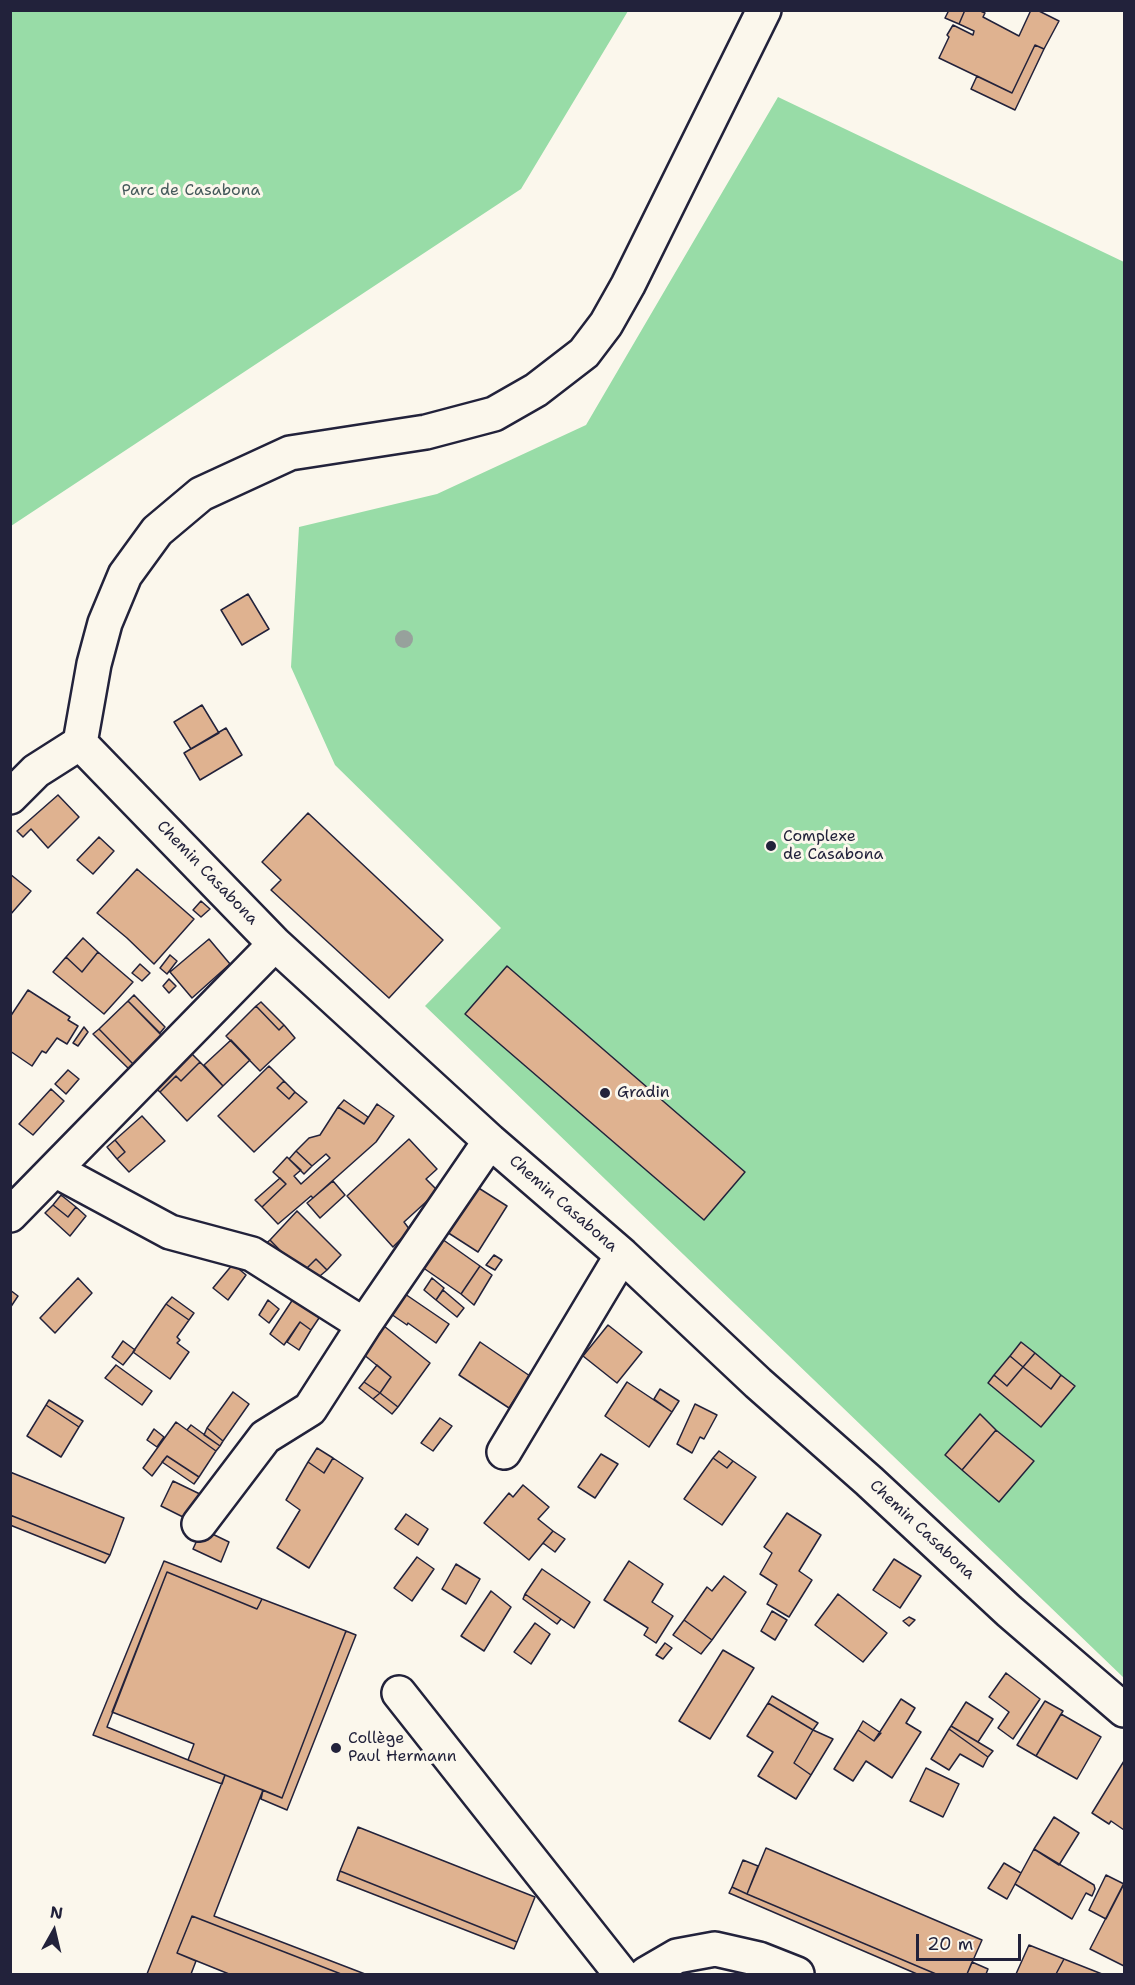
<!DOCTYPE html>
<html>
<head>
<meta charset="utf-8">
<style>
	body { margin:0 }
	#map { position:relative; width:1135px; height:1985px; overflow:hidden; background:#fbf7ec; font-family:"Shantell Sans",sans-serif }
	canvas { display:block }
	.frame { position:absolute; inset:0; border:12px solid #22223b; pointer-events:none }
	.north { position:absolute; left:24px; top:1901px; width:60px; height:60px; -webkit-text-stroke:4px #fbf7ec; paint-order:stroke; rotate:8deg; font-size:16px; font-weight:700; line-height:24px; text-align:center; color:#22223b }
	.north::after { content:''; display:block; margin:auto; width:21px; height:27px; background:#22223b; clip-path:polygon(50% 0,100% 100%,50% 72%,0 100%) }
	.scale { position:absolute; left:916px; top:1934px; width:105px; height:27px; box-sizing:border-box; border:3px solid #22223b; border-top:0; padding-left:8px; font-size:18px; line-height:21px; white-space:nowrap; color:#22223b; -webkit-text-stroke:4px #fbf7ec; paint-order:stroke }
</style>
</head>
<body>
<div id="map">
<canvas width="1135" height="1985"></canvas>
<div class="frame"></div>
<div class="north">N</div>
<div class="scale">20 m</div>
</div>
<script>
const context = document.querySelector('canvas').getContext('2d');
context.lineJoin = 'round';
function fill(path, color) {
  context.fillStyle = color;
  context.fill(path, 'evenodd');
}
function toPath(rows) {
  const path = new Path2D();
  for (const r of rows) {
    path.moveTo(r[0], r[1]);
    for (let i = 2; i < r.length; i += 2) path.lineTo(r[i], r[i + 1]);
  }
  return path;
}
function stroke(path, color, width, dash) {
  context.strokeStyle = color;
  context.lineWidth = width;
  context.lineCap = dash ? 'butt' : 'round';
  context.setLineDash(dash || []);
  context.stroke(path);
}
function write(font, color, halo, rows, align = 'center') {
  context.font = font + ' "Shantell Sans",sans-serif';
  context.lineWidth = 6;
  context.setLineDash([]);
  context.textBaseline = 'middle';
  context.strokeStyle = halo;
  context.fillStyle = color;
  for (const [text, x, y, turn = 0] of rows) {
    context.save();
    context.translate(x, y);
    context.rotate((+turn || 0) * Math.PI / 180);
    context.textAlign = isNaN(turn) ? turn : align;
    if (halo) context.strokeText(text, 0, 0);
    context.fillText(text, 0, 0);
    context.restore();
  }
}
fill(toPath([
	[11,10,628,10,628,11,521,189,11,526],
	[778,97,1124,262,1124,1678,425,1006,501,928,335,765,291,667,299,527,437,494,586,425]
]), '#98dca7');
const building = toPath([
	[949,10,965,10,959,24,945,18,949,10],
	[965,10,978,10,985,13,983,17,1019,36,1031,10,1037,10,1059,21,1044,49,1035,45,1012,93,939,58,949,37,947,35,953,25,973,35,974,31,959,24,965,10],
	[1035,45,1044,49,1015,110,971,89,977,76,1012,93,1035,45],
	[248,594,269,629,242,645,221,610,248,594],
	[202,705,219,733,191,749,174,722,202,705],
	[226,728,242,755,200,780,184,753,226,728],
	[58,795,79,817,48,848,31,829,23,837,17,831,58,795],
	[308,813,443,940,389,998,271,890,281,880,262,862,308,813],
	[99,837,114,851,93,874,77,860,99,837],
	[137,869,194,919,154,964,127,938,97,913,137,869],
	[10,874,31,891,10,915,10,874],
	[201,901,210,909,201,917,193,910,201,901],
	[83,938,98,952,82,972,66,957,83,938],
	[209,939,230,964,192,998,170,972,209,939],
	[98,952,133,982,104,1014,53,972,66,957,82,972,98,952],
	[170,955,177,961,167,974,160,968,170,955],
	[140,964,150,973,142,981,132,973,140,964],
	[507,966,745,1172,704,1220,465,1014,507,966],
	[169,979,176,986,169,993,163,986,169,979],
	[28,990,70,1017,68,1020,78,1026,67,1044,57,1038,46,1053,42,1051,32,1066,10,1051,10,1017,28,990],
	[134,995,165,1027,160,1033,128,1001,134,995],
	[128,1001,163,1037,135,1066,99,1029,128,1001],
	[261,1002,284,1025,279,1030,256,1006,261,1002],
	[256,1006,279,1030,284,1025,295,1038,260,1071,226,1036,256,1006],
	[84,1027,88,1032,78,1046,73,1043,84,1027],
	[99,1029,135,1066,130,1070,93,1034,99,1029],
	[231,1040,250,1060,223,1086,204,1065,231,1040],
	[190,1052,200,1062,181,1081,176,1076,160,1092,154,1087,190,1052],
	[200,1062,223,1086,187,1121,160,1092,176,1076,181,1081,200,1062],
	[269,1066,284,1081,277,1088,289,1099,295,1092,307,1102,254,1152,218,1116,269,1066],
	[68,1070,79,1079,66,1094,55,1084,68,1070],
	[284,1081,295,1092,289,1099,277,1088,284,1081],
	[51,1089,64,1101,33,1135,19,1124,51,1089],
	[344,1100,368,1117,364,1124,338,1107,344,1100],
	[377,1104,394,1116,376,1142,313,1198,311,1196,278,1224,262,1207,286,1184,273,1172,287,1157,301,1170,294,1176,301,1184,330,1158,326,1154,312,1166,296,1151,309,1138,320,1135,338,1107,364,1124,377,1104],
	[142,1116,165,1141,129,1172,117,1159,125,1152,115,1140,142,1116],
	[409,1139,437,1169,426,1179,438,1191,404,1222,410,1230,393,1247,347,1196,409,1139],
	[115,1140,125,1152,117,1159,107,1147,115,1140],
	[296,1151,312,1166,304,1174,289,1159,296,1151],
	[280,1178,286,1184,262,1207,255,1200,280,1178],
	[466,1180,507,1206,478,1252,436,1225,466,1180],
	[333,1181,345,1195,320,1218,307,1203,333,1181],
	[61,1195,76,1207,68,1217,53,1205,61,1195],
	[53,1205,68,1217,76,1207,86,1216,70,1236,45,1213,53,1205],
	[297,1211,341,1255,327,1270,316,1259,302,1273,270,1240,297,1211],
	[442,1239,480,1266,461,1294,422,1267,442,1239],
	[270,1240,302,1273,264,1245,270,1240],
	[494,1255,502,1260,495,1270,486,1265,494,1255],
	[316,1259,327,1270,314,1281,304,1271,316,1259],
	[233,1264,246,1275,228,1300,213,1288,233,1264],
	[480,1266,492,1275,474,1305,461,1294,480,1266],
	[78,1278,92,1293,55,1333,40,1318,78,1278],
	[432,1278,444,1288,436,1300,424,1290,432,1278],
	[10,1290,18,1296,10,1308,10,1290],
	[299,1290,325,1309,311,1330,300,1322,284,1345,270,1334,299,1290],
	[443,1290,464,1308,457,1317,436,1300,443,1290],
	[405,1294,449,1324,436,1343,408,1323,407,1325,391,1314,405,1294],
	[172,1297,194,1313,189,1320,166,1304,172,1297],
	[268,1300,279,1309,269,1323,259,1315,268,1300],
	[166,1304,189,1320,177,1337,180,1340,177,1343,189,1352,170,1379,133,1352,166,1304],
	[300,1322,311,1330,299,1350,287,1342,300,1322],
	[608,1325,642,1352,617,1383,583,1356,608,1325],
	[384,1326,430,1363,398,1407,380,1393,391,1377,363,1354,384,1326],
	[123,1341,135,1350,123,1365,112,1357,123,1341],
	[480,1342,530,1376,509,1408,459,1375,480,1342],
	[1021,1342,1035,1353,1023,1367,1010,1356,1021,1342],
	[1035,1353,1061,1375,1051,1389,1023,1367,1035,1353],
	[1010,1356,1023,1367,1007,1386,994,1375,1010,1356],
	[116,1365,152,1391,142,1405,105,1378,116,1365],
	[377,1365,391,1377,380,1393,364,1382,377,1365],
	[1023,1367,1051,1389,1061,1375,1075,1386,1041,1427,988,1383,994,1375,1007,1386,1023,1367],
	[364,1382,380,1393,373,1399,359,1388,364,1382],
	[627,1382,672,1412,649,1447,605,1416,627,1382],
	[660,1389,679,1401,672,1412,654,1399,660,1389],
	[233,1392,249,1404,223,1441,207,1428,233,1392],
	[380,1393,398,1407,392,1414,373,1399,380,1393],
	[49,1400,83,1421,79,1427,46,1405,49,1400],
	[695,1404,717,1415,704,1439,700,1437,692,1453,677,1444,695,1404],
	[46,1405,79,1427,61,1457,27,1436,46,1405],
	[980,1414,996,1430,962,1470,945,1455,980,1414],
	[440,1418,452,1426,433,1451,421,1443,440,1418],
	[176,1422,216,1451,199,1477,167,1456,152,1476,143,1468,176,1422],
	[191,1425,220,1446,216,1451,187,1430,191,1425],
	[207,1428,223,1441,220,1446,204,1435,207,1428],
	[154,1429,164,1437,157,1447,147,1440,154,1429],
	[996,1430,1034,1461,999,1502,962,1470,996,1430],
	[317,1448,333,1458,324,1473,308,1462,317,1448],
	[719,1451,733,1461,727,1468,713,1458,719,1451],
	[601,1454,618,1464,595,1498,578,1487,601,1454],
	[167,1456,199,1477,194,1484,162,1462,167,1456],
	[333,1458,363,1478,309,1568,277,1548,300,1510,286,1500,308,1462,324,1473,333,1458],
	[713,1458,727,1468,733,1461,756,1477,722,1525,684,1499,713,1458],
	[10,1472,124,1518,110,1555,10,1515,10,1472],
	[173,1481,204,1496,193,1522,161,1506,173,1481],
	[523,1485,549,1507,538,1519,553,1531,529,1560,484,1523,509,1493,513,1497,523,1485],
	[787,1513,821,1535,799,1571,812,1580,789,1617,767,1604,777,1585,760,1574,772,1553,764,1547,787,1513],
	[406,1514,428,1529,418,1545,395,1529,406,1514],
	[10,1515,110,1555,105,1563,10,1525,10,1515],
	[202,1529,229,1542,221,1562,193,1549,202,1529],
	[553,1531,565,1539,555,1552,543,1543,553,1531],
	[417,1557,434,1569,412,1601,394,1588,417,1557],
	[894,1559,921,1576,900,1608,873,1590,894,1559],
	[164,1561,262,1599,257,1609,167,1572,107,1727,225,1775,222,1784,93,1735,164,1561],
	[629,1561,663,1584,652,1602,673,1616,656,1643,644,1635,648,1628,604,1600,629,1561],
	[456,1564,480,1579,466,1604,442,1589,456,1564],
	[542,1569,590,1602,574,1628,525,1594,542,1569],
	[167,1572,257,1609,262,1599,346,1631,282,1798,188,1760,194,1744,112,1712,167,1572],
	[724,1576,746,1592,712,1640,684,1620,707,1587,712,1591,724,1576],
	[491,1591,511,1607,484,1651,461,1636,491,1591],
	[525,1594,561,1619,557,1624,523,1599,525,1594],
	[838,1594,887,1633,863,1662,815,1625,838,1594],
	[772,1611,787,1620,775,1640,761,1631,772,1611],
	[909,1617,915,1620,909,1626,903,1621,909,1617],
	[684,1620,712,1640,701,1654,673,1635,684,1620],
	[535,1623,550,1634,531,1664,514,1652,535,1623],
	[346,1631,356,1635,287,1810,261,1799,263,1790,282,1798,346,1631],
	[665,1643,672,1648,663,1659,656,1655,665,1643],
	[723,1650,754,1668,710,1739,679,1721,723,1650],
	[1006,1673,1040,1699,1013,1739,998,1728,1009,1712,989,1697,1006,1673],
	[772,1696,818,1723,813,1730,768,1703,772,1696],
	[901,1699,915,1708,906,1723,921,1732,892,1778,866,1761,853,1781,834,1769,858,1730,874,1741,901,1699],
	[1045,1701,1063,1711,1036,1756,1017,1745,1045,1701],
	[966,1702,993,1719,978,1742,951,1726,966,1702],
	[768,1703,813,1730,794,1763,811,1775,796,1799,758,1776,773,1752,747,1736,768,1703],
	[1061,1714,1101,1737,1077,1779,1036,1756,1061,1714],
	[863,1721,881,1733,874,1741,858,1730,863,1721],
	[951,1726,993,1751,988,1757,949,1729,951,1726],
	[949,1729,988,1757,983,1767,960,1754,949,1770,931,1759,949,1729],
	[813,1730,833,1739,811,1775,794,1763,813,1730],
	[1124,1761,1124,1830,1111,1821,1109,1824,1092,1813,1124,1761],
	[926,1768,959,1784,943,1817,910,1801,926,1768],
	[225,1775,263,1790,214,1916,365,1974,341,1974,192,1916,177,1953,196,1961,191,1974,147,1974,225,1775],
	[1054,1817,1079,1833,1059,1865,1034,1849,1054,1817],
	[358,1827,535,1897,517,1942,340,1871,358,1827],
	[766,1848,982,1940,967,1974,936,1974,747,1894,766,1848],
	[1034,1849,1094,1885,1095,1889,1092,1896,1086,1893,1072,1919,1015,1884,1034,1849],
	[743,1860,758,1866,747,1894,732,1887,743,1860],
	[1004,1863,1021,1873,1007,1899,988,1888,1004,1863],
	[340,1871,517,1942,514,1949,337,1880,340,1871],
	[1106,1875,1124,1884,1106,1919,1089,1910,1106,1875],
	[1124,1883,1124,1966,1090,1949,1124,1883],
	[732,1887,747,1894,936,1974,917,1974,729,1893,732,1887],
	[192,1916,341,1974,229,1974,177,1953,192,1916],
	[1029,1945,1064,1959,1056,1974,1016,1974,1029,1945],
	[1064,1959,1102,1974,1056,1974,1064,1959],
	[972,1962,988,1969,986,1974,967,1974,972,1962]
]);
fill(building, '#dfb290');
stroke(building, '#22223b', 1.5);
const minor = toPath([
	[80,743,275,944,490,1141,622,1255,758,1383,869,1481,1009,1611,1124,1710],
	[80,743,94,664,105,623,125,575,157,531,201,494,290,453,426,432,494,414,536,390,584,353,606,324,628,285,764,10],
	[10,797,36,771,80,743],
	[55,1170,170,1232,252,1254,364,1325],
	[10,1215,275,944],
	[504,1452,622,1255],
	[199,1524,265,1437,310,1409,364,1325,490,1141],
	[399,1693,621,1974],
	[646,1974,677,1956,715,1949,759,1959,797,1974]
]);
stroke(minor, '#22223b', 38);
stroke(minor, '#fbf7ec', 33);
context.fillStyle = '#97a19c';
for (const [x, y] of [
	[404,639]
]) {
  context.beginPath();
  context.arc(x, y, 9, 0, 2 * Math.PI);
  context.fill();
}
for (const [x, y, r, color] of [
	[771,846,6,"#22223b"],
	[605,1093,6,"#22223b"],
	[336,1748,6,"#22223b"]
]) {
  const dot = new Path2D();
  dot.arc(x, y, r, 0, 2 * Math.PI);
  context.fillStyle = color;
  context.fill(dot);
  stroke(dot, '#fbf7ec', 2);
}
write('16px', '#455a5b', '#fbf7ec', [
	["Parc de Casabona",191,191]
]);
write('16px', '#22223b', '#fbf7ec', [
	["Complexe",783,837],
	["de Casabona",783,855],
	["Gradin",617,1093],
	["Collège",348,1739],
	["Paul Hermann",348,1757]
], 'left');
write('16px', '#22223b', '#fbf7ec', [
	["Chemin Casabona",207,873,46],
	["Chemin Casabona",563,1204,41],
	["Chemin Casabona",922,1530,43]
]);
</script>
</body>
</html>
